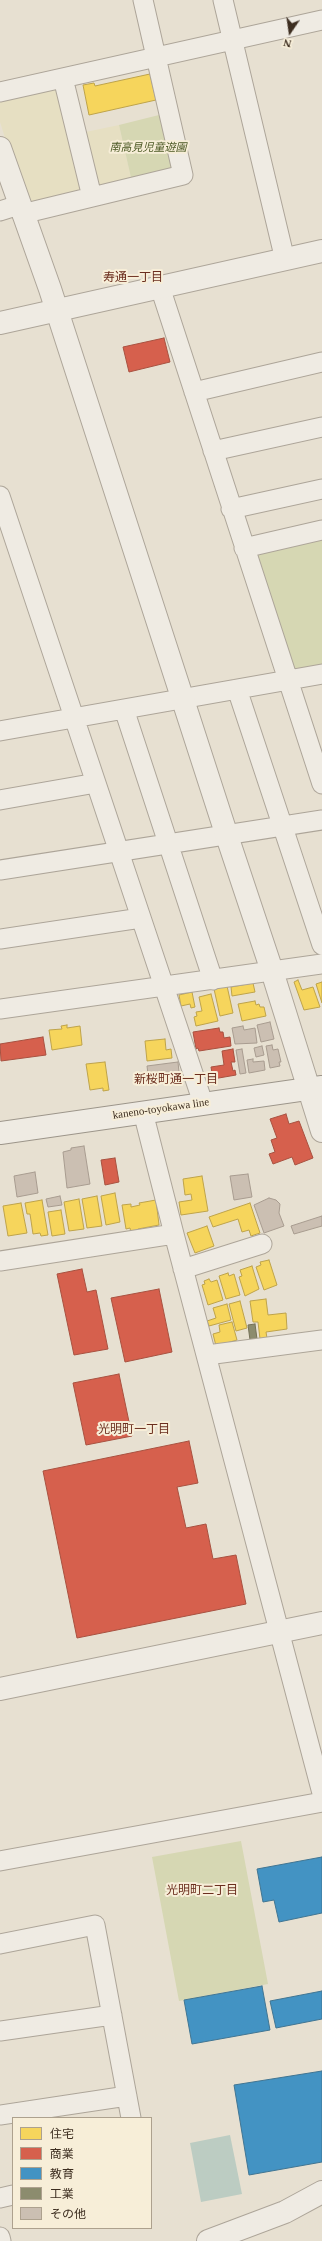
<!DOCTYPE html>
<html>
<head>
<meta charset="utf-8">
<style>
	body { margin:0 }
	#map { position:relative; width:322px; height:2241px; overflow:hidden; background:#e7e0d1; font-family:"Times New Roman","Noto Sans JP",serif }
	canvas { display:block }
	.legend { position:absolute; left:12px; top:2117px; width:140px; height:112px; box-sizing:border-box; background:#f7eed8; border:1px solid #ada18e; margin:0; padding:5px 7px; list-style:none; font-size:12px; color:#3d2e20 }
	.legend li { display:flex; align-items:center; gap:8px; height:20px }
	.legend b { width:20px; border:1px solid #ada18e }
	.north { position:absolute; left:270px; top:12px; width:40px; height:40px; -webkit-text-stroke:3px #f7eed8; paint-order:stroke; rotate:193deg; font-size:11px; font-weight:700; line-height:16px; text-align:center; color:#3d2e20 }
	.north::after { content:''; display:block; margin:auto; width:14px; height:18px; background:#3d2e20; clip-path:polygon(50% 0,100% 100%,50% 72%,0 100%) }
</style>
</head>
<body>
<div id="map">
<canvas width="322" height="2241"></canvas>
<ul class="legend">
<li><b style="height:11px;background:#f6d55c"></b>住宅</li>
<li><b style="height:11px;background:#d6604d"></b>商業</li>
<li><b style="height:11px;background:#4393c3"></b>教育</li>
<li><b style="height:11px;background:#8c8c6e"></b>工業</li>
<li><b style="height:11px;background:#cbbfb2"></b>その他</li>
</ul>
<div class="north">N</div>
</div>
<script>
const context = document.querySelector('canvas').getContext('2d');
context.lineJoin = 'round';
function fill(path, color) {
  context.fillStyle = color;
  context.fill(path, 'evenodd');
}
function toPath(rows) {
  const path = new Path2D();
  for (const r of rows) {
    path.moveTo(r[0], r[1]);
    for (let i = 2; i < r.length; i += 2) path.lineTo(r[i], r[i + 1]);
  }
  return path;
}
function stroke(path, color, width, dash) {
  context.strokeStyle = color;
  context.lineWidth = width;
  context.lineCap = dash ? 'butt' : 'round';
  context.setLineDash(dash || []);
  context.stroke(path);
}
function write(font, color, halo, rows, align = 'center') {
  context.font = font + ' "Times New Roman","Noto Sans JP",serif';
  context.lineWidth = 4;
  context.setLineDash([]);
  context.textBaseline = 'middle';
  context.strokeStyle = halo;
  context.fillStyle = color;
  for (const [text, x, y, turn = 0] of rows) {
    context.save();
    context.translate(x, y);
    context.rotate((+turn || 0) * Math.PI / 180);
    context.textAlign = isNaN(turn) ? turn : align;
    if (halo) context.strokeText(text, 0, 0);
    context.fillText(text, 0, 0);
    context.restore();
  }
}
fill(toPath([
	[59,85,85,193,27,207,0,122,0,98],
	[119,125,132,182,95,191,81,133]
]), '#e6dfc2');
fill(toPath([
	[163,114,176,171,132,182,119,125],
	[322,538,322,667,297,671,291,667,253,558,257,552],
	[241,1841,268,1984,179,2001,152,1857]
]), '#d6d7b3');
fill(toPath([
	[230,2135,242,2194,201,2202,190,2143]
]), '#bcccc2');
const homes = toPath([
	[150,74,156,100,89,115,83,85,94,83,95,86,150,74],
	[298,980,302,990,313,987,320,1007,304,1010,294,982,298,980],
	[322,982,322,1003,316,984,322,982],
	[253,983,255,992,232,996,231,987,253,983],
	[227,986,233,1013,220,1016,214,989,227,986],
	[192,992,195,1007,191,1008,190,1004,181,1006,179,995,192,992],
	[211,994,218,1021,196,1026,194,1017,197,1016,196,1012,202,1011,199,997,211,994],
	[255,1001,256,1005,259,1004,260,1007,264,1007,266,1016,242,1021,238,1004,255,1001],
	[67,1025,67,1028,80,1026,82,1045,52,1050,49,1030,62,1029,61,1026,67,1025],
	[165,1039,166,1050,171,1049,172,1058,147,1061,145,1041,165,1039],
	[105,1062,109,1090,103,1091,103,1088,90,1090,86,1064,105,1062],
	[202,1176,208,1211,181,1215,179,1202,192,1200,191,1194,185,1195,183,1179,202,1176],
	[115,1193,120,1222,106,1225,101,1196,115,1193],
	[97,1196,102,1226,87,1228,82,1199,97,1196],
	[79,1199,84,1229,69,1231,64,1202,79,1199],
	[42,1200,48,1235,41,1236,40,1233,33,1234,30,1214,27,1214,25,1203,42,1200],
	[156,1200,159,1225,138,1229,139,1232,131,1233,130,1228,126,1229,122,1205,131,1204,131,1207,140,1205,139,1203,156,1200],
	[21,1203,27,1233,8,1236,3,1206,21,1203],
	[250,1203,260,1233,251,1236,249,1230,242,1232,238,1219,213,1227,209,1217,250,1203],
	[61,1210,65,1234,52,1236,48,1212,61,1210],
	[207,1226,214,1246,195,1253,187,1233,207,1226],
	[269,1260,277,1285,264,1290,256,1267,261,1265,260,1262,269,1260],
	[252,1266,259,1289,245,1296,239,1277,242,1276,240,1270,252,1266],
	[228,1273,229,1276,234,1274,240,1295,226,1299,219,1276,228,1273],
	[209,1279,211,1282,217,1280,223,1300,208,1305,202,1285,205,1284,204,1281,209,1279],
	[266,1299,268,1315,286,1313,287,1329,266,1332,267,1338,260,1339,258,1322,253,1322,250,1301,266,1299],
	[240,1301,247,1328,236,1331,229,1304,240,1301],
	[227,1304,231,1320,209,1326,207,1321,216,1318,213,1308,227,1304],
	[232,1322,237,1340,216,1346,213,1334,220,1332,219,1325,232,1322]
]);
fill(homes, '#f6d55c');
stroke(homes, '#bea34a', 1);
const shops = toPath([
	[164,338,170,362,129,372,123,347,164,338],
	[219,1028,220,1032,223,1032,224,1038,230,1037,231,1046,199,1051,198,1048,196,1049,193,1032,219,1028],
	[43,1037,46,1055,1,1061,0,1044,43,1037],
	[233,1049,235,1062,231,1062,233,1071,235,1070,236,1075,213,1079,211,1067,224,1065,222,1051,233,1049],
	[286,1114,289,1124,299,1121,313,1158,295,1165,292,1157,273,1164,269,1154,275,1152,271,1140,277,1138,270,1119,286,1114],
	[115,1158,119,1182,105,1185,101,1160,115,1158],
	[82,1269,87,1292,96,1290,108,1349,74,1355,57,1274,82,1269],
	[159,1289,172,1352,125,1362,111,1298,159,1289],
	[119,1374,132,1436,86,1445,73,1383,119,1374],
	[189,1441,198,1483,177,1487,186,1528,206,1524,213,1559,236,1555,246,1604,77,1638,43,1471,189,1441]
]);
fill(shops, '#d6604d');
stroke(shops, '#a85140', 1);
const schools = toPath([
	[322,1857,322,1913,279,1922,274,1900,263,1902,257,1869,322,1857],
	[262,1986,270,2030,192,2044,184,2000,262,1986],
	[322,1991,322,2019,276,2028,270,2001,322,1991],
	[322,2071,322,2162,249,2175,234,2085,322,2071]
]);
fill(schools, '#4393c3');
stroke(schools, '#417592', 1);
const industry = toPath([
	[255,1324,257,1339,250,1340,248,1325,255,1324]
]);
fill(industry, '#8c8c6e');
stroke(industry, '#747057', 1);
const building = toPath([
	[270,1022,274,1039,261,1042,257,1025,270,1022],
	[243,1026,244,1030,255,1028,257,1043,235,1044,232,1028,243,1026],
	[272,1045,273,1050,278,1049,281,1062,279,1062,280,1066,270,1068,266,1046,272,1045],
	[262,1046,264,1055,256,1057,254,1048,262,1046],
	[242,1049,246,1073,240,1074,236,1050,242,1049],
	[253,1059,253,1062,264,1061,265,1070,249,1073,247,1060,253,1059],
	[178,1062,180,1082,171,1083,170,1079,149,1082,147,1066,178,1062],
	[84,1146,90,1184,67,1188,63,1152,71,1150,71,1148,84,1146],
	[35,1172,38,1193,17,1197,14,1176,35,1172],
	[248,1174,252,1197,234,1200,230,1176,248,1174],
	[60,1196,62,1205,48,1207,46,1199,60,1196],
	[269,1198,276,1200,280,1204,279,1213,284,1226,264,1233,254,1205,269,1198],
	[322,1216,322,1226,294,1234,291,1226,322,1216]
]);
fill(building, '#cbbfb2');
stroke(building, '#a89c90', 1);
const minor = toPath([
	[223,0,285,260],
	[63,78,92,197],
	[0,92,322,20],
	[0,211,19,205],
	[22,214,183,175,143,0],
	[160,287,322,784],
	[194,392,322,362],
	[213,451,322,427],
	[0,496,203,1103],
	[231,509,322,489],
	[244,548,322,530],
	[237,689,322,945],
	[124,709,213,980],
	[0,731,322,674],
	[0,800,96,783],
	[0,870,322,820],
	[0,939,141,918],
	[0,1009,322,964],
	[143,1112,174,1234,322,1793],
	[0,1261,174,1234],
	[183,1269,262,1244],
	[207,1355,322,1340],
	[0,1861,322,1802],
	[0,1944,95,1925,131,2118],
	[0,2031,112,2015],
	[0,2115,127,2096],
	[0,2198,13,2195],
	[0,2237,1,2241]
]);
const tertiary = toPath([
	[0,148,50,289,227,836,272,971,322,1131],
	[0,323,322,251],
	[0,1689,322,1623],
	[208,2241,285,2212,322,2192]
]);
const secondary = toPath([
	[0,1133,322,1087]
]);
stroke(minor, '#ada599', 21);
stroke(tertiary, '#ada599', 24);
stroke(secondary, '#9c958a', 24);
stroke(minor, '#efebe3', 19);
stroke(tertiary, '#efebe3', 22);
stroke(secondary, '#efebe3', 22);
write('italic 11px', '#4d5a26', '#f7eed8', [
	["南高見児童遊園",148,148]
]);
write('11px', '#3d2e20', '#f7eed8', [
	["kaneno-toyokawa line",161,1109,-8]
]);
write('12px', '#6b2e1e', '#f7eed8', [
	["寿通一丁目",133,278],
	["新桜町通一丁目",176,1080],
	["光明町一丁目",134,1430],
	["光明町二丁目",202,1891]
]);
</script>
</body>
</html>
